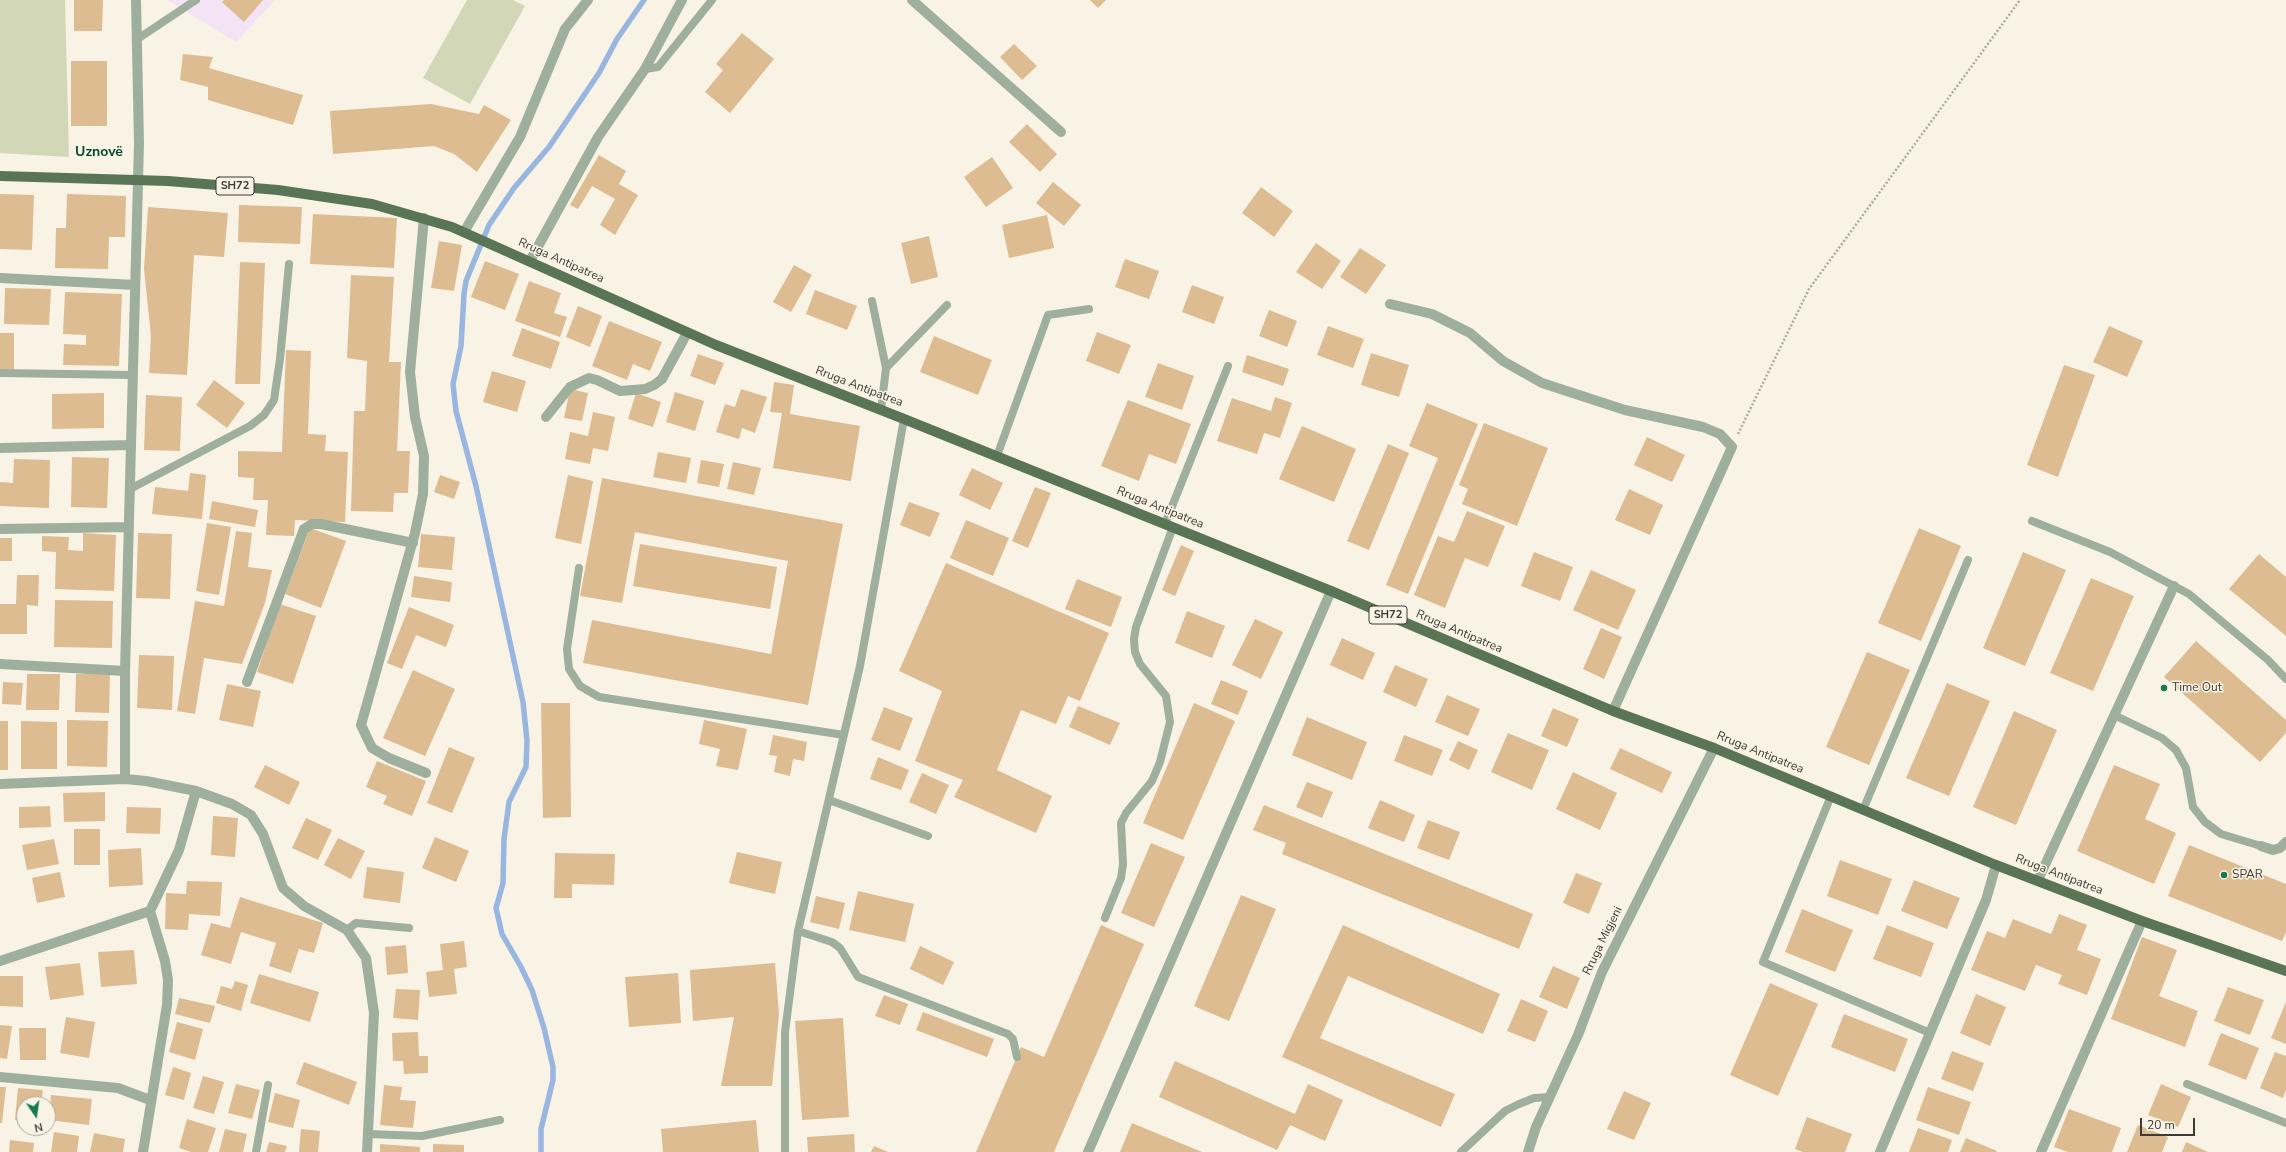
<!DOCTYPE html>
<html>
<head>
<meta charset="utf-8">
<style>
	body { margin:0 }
	#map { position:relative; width:2286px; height:1152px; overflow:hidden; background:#f8f3e5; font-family:"Nunito Sans",sans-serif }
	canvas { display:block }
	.north { position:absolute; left:16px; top:1096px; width:40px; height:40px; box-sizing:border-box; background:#f8f3e5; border:1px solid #ada99f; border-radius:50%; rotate:167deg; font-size:11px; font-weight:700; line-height:16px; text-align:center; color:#3d3b35 }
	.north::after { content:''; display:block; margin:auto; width:14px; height:18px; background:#167951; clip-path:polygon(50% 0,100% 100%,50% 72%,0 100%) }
	.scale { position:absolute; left:2140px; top:1118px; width:55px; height:18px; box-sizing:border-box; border:2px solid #3d3b35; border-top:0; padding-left:5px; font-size:12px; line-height:14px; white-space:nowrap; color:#3d3b35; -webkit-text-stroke:3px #f8f3e5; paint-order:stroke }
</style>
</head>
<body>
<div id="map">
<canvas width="2286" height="1152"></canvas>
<div class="north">N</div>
<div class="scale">20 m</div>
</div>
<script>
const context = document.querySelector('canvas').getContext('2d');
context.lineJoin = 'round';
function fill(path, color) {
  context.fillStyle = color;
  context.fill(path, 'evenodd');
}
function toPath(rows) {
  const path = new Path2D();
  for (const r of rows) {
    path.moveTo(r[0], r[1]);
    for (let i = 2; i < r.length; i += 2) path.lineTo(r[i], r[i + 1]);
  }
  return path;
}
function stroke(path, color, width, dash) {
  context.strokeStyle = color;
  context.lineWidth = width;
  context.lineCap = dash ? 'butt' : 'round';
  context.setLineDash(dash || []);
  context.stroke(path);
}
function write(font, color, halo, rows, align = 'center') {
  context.font = font + ' "Nunito Sans",sans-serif';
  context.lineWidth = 3;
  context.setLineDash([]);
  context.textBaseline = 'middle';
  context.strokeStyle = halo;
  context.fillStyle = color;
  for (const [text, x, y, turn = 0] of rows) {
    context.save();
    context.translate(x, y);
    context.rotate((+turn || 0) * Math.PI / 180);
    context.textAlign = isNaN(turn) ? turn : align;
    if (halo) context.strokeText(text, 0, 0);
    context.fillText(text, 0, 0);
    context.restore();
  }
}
fill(toPath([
	[167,0,275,0,236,42]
]), '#f4e3f4');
fill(toPath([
	[0,0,65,0,69,157,0,153],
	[467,0,513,0,525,6,470,104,423,78]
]), '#d1d7b7');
stroke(toPath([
	[541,1152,541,1129,553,1080,553,1067,544,1028,532,990,521,967,502,934,496,908,503,883,504,839,509,802,526,767,527,741,523,702,476,486,456,411,453,384,461,346,464,294,466,281,489,225,514,188,549,147,599,73,617,39,644,0]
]), '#98b6df', 5.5);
fill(toPath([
	[74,0,103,0,102,31,74,31],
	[224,0,263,0,244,22,222,2],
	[1090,0,1106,0,1098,8],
	[742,33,774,59,730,113,705,92,723,70,716,64],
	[1014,44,1037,66,1022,80,1000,57],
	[183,54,213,57,209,68,303,95,293,125,208,100,208,87,180,80],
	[71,61,107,61,107,126,71,126],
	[431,104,479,114,484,105,511,120,477,172,454,154,434,146,333,154,330,111],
	[1027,124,1057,154,1040,172,1009,142],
	[599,155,626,171,619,184,638,195,615,235,600,225,615,199,592,186,578,209,570,205],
	[992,157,1013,188,986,207,964,177],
	[1053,182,1081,205,1064,226,1036,203],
	[1261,187,1293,211,1274,237,1242,213],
	[0,194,34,195,32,250,0,249],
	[67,194,126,196,125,237,109,237,108,269,55,268,56,228,66,228],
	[239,205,302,207,300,244,238,242],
	[148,207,228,213,224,257,194,255,187,375,149,373,151,336,144,269],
	[313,214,397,218,394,268,310,264],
	[1047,215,1054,248,1009,258,1002,225],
	[929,236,938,277,911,284,901,243],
	[439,241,462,245,454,291,431,288],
	[1316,243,1341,261,1322,289,1296,272],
	[1360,248,1386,265,1366,294,1340,277],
	[1125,259,1159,271,1149,299,1115,287],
	[485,261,519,274,505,310,471,297],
	[240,262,265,263,260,384,235,384],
	[794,265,812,275,791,312,773,302],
	[351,275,394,277,389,362,401,362,397,451,410,451,408,493,394,493,393,512,351,511,354,411,365,411,367,361,347,358],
	[529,281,561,293,554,313,567,317,560,337,515,321],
	[1192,285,1224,297,1214,324,1182,312],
	[5,288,51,289,49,325,4,324],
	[815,290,857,306,847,330,806,314],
	[65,292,122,294,119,366,63,365,64,344,86,345,86,335,63,334],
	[578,306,602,316,590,347,566,337],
	[1269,310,1297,321,1287,347,1259,336],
	[609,321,662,342,650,371,633,364,627,380,592,366],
	[1328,326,1364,339,1353,368,1317,355],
	[2109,326,2143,341,2127,377,2093,362],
	[522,328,560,342,551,369,512,356],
	[1097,332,1131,345,1119,374,1086,361],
	[0,333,14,333,14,371,0,371],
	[934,336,992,360,978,395,920,372],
	[286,350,311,351,308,434,326,435,325,451,348,452,345,522,295,520,294,536,266,535,268,500,253,500,254,478,238,477,238,451,282,452],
	[1371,353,1409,365,1399,397,1361,385],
	[698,354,724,363,715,385,690,376],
	[1247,355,1289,369,1283,386,1242,372],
	[1158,363,1194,376,1182,410,1145,397],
	[2064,365,2095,375,2058,477,2027,465],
	[492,371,526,381,517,412,483,402],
	[214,380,245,403,227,428,196,405],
	[774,382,794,385,790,414,860,426,851,481,773,468,782,413,770,412],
	[570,389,588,393,582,421,564,418],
	[741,389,767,397,755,433,742,428,739,439,716,432,725,404,735,407],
	[675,392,704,401,695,431,666,422],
	[104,393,104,428,52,429,52,394],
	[636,393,661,402,653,427,628,419],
	[146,395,182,397,180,451,144,450],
	[1275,397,1292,403,1280,438,1264,433,1257,454,1217,441,1232,398,1271,411],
	[1128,400,1191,424,1176,464,1149,454,1139,481,1101,466],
	[1427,403,1478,424,1408,594,1386,585,1438,458,1409,446],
	[593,412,615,417,608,451,593,448,590,464,565,459,570,432,588,436],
	[1484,423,1548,448,1517,526,1462,504,1468,489,1459,485],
	[1302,426,1356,449,1334,502,1279,479],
	[1647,437,1685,455,1672,482,1634,465],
	[1388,444,1409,453,1369,550,1347,541],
	[658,452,691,458,686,483,653,477],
	[72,457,109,458,107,508,71,507],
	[14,459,50,460,49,508,0,506,0,482,13,483],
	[701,460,724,464,719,487,697,483],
	[733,462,761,468,754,495,727,489],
	[972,468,1003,483,990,510,959,495],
	[190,473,206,475,202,519,152,514,155,487,188,491],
	[440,475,460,482,454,499,434,492],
	[568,475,593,481,581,544,555,538],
	[602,478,843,524,808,705,583,663,592,620,771,654,788,561,635,532,622,603,580,596],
	[1035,487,1051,493,1028,548,1012,541],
	[1629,489,1663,505,1650,535,1615,520],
	[212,501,258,510,255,527,209,519],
	[909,502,940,513,930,537,900,525],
	[1467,511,1505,526,1488,567,1465,558,1445,608,1414,595,1438,536,1454,542],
	[966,520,1009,538,993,576,950,558],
	[207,523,231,527,219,595,196,591],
	[310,528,346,541,321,608,285,594],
	[1919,528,1961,546,1921,641,1878,623],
	[236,531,252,533,248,567,272,570,265,603,242,664,204,658,195,714,177,711,195,601,224,606],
	[83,533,116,535,114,591,55,589,56,552,42,551,42,536,69,537,68,550,83,551],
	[138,533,172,534,170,599,136,598],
	[421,534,455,537,452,570,418,567],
	[0,538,12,538,12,561,0,561],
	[640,544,777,567,770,609,633,586],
	[1181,545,1194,551,1175,596,1162,590],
	[1534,552,1573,567,1560,601,1521,586],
	[2023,552,2066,570,2025,666,1983,648],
	[2259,554,2286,577,2286,636,2229,589],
	[946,563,1109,633,1080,701,1068,696,1056,724,1021,710,997,770,1052,796,1036,833,954,797,963,780,915,761,942,691,899,671],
	[1591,570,1636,590,1618,630,1573,610],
	[17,575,39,575,38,606,27,605,27,634,0,634,0,604,16,604],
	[414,576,452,582,450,602,411,597],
	[2091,578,2134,596,2093,691,2050,673],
	[1077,579,1122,597,1111,627,1065,609],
	[55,600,113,601,112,648,54,647],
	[280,604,316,616,293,684,257,672],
	[409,607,454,625,446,647,416,635,402,669,387,663],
	[1187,611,1225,626,1212,658,1175,643],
	[1255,619,1283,632,1261,679,1232,665],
	[1601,628,1622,637,1604,679,1583,669],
	[1342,638,1375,653,1363,680,1330,665],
	[2196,641,2286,720,2286,733,2260,762,2164,677],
	[1867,652,1910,670,1869,765,1826,747],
	[139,655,174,656,172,710,137,708],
	[1395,665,1428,679,1416,707,1383,692],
	[413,670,455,689,425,756,383,738],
	[27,674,60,674,59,710,26,710],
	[76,674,110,674,109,713,75,712],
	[1221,680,1248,691,1238,715,1211,704],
	[3,682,23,683,21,705,2,704],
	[1947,683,1990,701,1949,796,1906,778],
	[227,684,261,691,253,727,219,720],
	[1447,695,1480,709,1468,736,1435,722],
	[541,703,570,703,571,817,543,818],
	[1194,703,1235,721,1183,840,1143,823],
	[1078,706,1120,723,1110,745,1069,727],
	[884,707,913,718,900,751,871,740],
	[1553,708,1579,719,1567,747,1541,736],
	[2014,711,2057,730,2016,825,1973,807],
	[1307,717,1367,742,1352,780,1292,755],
	[67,720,108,721,107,767,67,766],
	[704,720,747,729,738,770,716,766,720,749,699,744],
	[0,721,8,721,8,770,0,770],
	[21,721,57,722,57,769,21,769],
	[1508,733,1549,750,1532,790,1491,772],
	[773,735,807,742,804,761,793,759,790,776,774,772,777,756,769,755],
	[1404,735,1443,750,1432,776,1394,761],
	[1458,741,1478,750,1469,770,1449,760],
	[449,747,475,758,452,813,427,803],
	[1620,748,1672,772,1662,793,1610,769],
	[878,757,909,770,901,790,870,779],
	[377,761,426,781,412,816,383,804,387,796,366,787],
	[265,765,300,782,289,805,254,787],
	[2114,765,2160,784,2145,819,2176,833,2154,884,2077,851],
	[1573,772,1617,793,1600,830,1556,809],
	[922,773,949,785,936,814,909,802],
	[1307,782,1333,792,1322,818,1296,807],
	[105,792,105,821,64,822,63,793],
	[1380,800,1415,815,1404,842,1368,828],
	[1264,805,1533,914,1519,949,1282,854,1286,843,1253,830],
	[50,806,51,827,19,828,19,807],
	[127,807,161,808,160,834,126,833],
	[213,816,238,818,235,857,211,855],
	[306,818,332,830,318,860,292,848],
	[1428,820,1460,832,1449,860,1417,848],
	[74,829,100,829,100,865,74,865],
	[435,837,469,851,456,882,422,868],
	[338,838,365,851,351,879,324,865],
	[54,839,59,864,27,870,22,845],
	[1151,843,1185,857,1154,927,1121,913],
	[2189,845,2286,884,2286,932,2282,941,2168,896],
	[141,848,143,885,109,887,108,850],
	[737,852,782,862,775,894,729,883],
	[555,853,615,854,614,885,572,884,572,898,554,898],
	[1840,860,1892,879,1878,915,1827,896],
	[367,867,404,872,400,903,363,898],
	[60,872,65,897,37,903,32,878],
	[1576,873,1602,883,1589,914,1563,903],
	[1914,880,1960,898,1947,929,1901,911],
	[187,881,222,882,220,916,189,914,188,930,165,929,166,893,186,894],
	[858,891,914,904,905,942,849,930],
	[1241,895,1276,909,1229,1021,1194,1006],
	[816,896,845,903,839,929,810,922],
	[240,897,323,923,314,953,299,949,291,973,269,966,276,943,241,932,231,964,201,955,211,923,230,928],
	[1802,909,1853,930,1835,972,1785,952],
	[2059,914,2087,925,2077,950,2101,959,2087,995,2058,984,2062,975,2036,965,2025,991,1971,970,1987,931,2005,938,2013,919,2051,934],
	[1101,925,1144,944,1054,1152,976,1152,1021,1047,1044,1057],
	[1343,925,1500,994,1483,1034,1348,976,1320,1038,1455,1094,1441,1127,1282,1057],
	[1887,925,1934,943,1921,977,1873,959],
	[2142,937,2177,950,2159,996,2198,1011,2185,1047,2111,1019],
	[464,941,467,967,454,969,457,994,429,997,426,972,443,970,440,944],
	[406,945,408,973,387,975,385,947],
	[920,946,954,962,943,985,910,969],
	[134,950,137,984,101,987,98,952],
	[80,963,84,995,50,1000,45,967],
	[775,963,779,1014,772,1086,721,1086,734,1017,693,1021,690,970],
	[1553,966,1580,978,1567,1009,1539,997],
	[678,973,681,1023,629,1027,625,977],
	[259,974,319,992,310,1022,250,1003],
	[0,976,23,976,23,1007,0,1006],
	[235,981,248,985,241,1011,216,1003,221,986,232,989],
	[1770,983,1818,1004,1778,1096,1730,1075],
	[2228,987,2264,1000,2250,1035,2214,1021],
	[396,989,420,990,418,1020,393,1018],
	[1976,994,2006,1007,1990,1046,1960,1033],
	[884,995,908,1004,900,1025,875,1016],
	[179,998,215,1006,210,1023,175,1014],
	[1521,999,1548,1011,1535,1042,1507,1031],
	[2286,1002,2286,1044,2271,1038],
	[923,1012,994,1039,987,1057,916,1030],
	[1844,1014,1908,1039,1895,1072,1831,1047],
	[66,1017,95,1022,89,1058,60,1053],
	[843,1018,849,1117,802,1120,795,1021],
	[177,1022,203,1029,195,1060,169,1052],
	[0,1025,12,1026,7,1059,0,1058],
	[19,1028,46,1028,46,1060,20,1060],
	[418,1032,419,1056,428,1056,428,1073,404,1074,403,1061,393,1061,392,1033],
	[2221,1033,2259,1048,2246,1080,2208,1065],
	[1952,1051,1984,1063,1973,1091,1941,1079],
	[2275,1052,2286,1056,2286,1090,2283,1098,2260,1088],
	[1175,1061,1295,1114,1308,1084,1343,1100,1325,1141,1290,1125,1277,1150,1159,1097],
	[304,1062,357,1082,349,1105,296,1084],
	[173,1067,191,1073,184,1100,165,1095],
	[203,1076,224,1082,214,1114,193,1108],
	[236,1084,260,1090,252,1119,228,1113],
	[2161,1084,2191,1097,2178,1127,2148,1115],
	[384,1085,402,1087,400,1100,416,1101,413,1128,380,1125],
	[0,1087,6,1087,2,1123,0,1123],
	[1928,1087,1971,1102,1959,1135,1916,1120],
	[18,1088,43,1090,41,1104,24,1104,24,1121,15,1120],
	[1624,1091,1651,1103,1634,1140,1607,1129],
	[275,1093,300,1100,293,1128,268,1122],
	[51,1095,92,1099,89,1125,49,1120],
	[2069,1109,2121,1128,2112,1152,2068,1152,2054,1147],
	[1807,1117,1852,1134,1845,1152,1803,1152,1795,1149],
	[187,1119,216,1128,208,1152,191,1152,179,1148],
	[756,1120,759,1152,663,1152,661,1129],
	[1132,1123,1202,1152,1120,1152],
	[2138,1125,2168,1137,2162,1152,2127,1152],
	[1918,1128,1952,1140,1948,1152,1909,1152],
	[225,1129,247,1134,243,1152,219,1152],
	[301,1129,320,1131,318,1152,299,1152],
	[54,1132,79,1136,77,1152,51,1152],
	[94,1133,125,1139,123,1152,90,1152],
	[854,1134,855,1152,808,1152,807,1137],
	[1966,1138,1997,1151,1996,1152,1960,1152],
	[10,1140,34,1143,33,1152,9,1152],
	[269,1142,287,1146,285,1152,266,1152],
	[2186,1142,2208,1152,2182,1152],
	[380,1144,420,1147,420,1152,380,1152],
	[433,1144,464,1145,464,1152,433,1152],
	[874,1146,888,1152,871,1152]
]), '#ddbc92');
stroke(toPath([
	[1738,434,1809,289,2020,0]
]), '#aeaa9f', 2.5, [2, 2]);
stroke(toPath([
	[136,40,196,0],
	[645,69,658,67,712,0],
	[872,301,886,368,881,410],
	[886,368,947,305],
	[0,373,133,375],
	[997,456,1048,315,1089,309],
	[130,489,250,426,264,415,274,400,280,359,289,264],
	[2032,521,2110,552,2189,594,2268,660,2286,679],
	[1165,524,1228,366],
	[579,568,567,649,569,669,580,686,599,697,844,735],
	[2114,715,2162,738,2176,750,2186,768,2193,807,2205,822,2221,834,2261,846],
	[1831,796,1763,962,1930,1033],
	[829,800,928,836],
	[1863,810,1968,560],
	[1105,918,1121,878,1123,864,1121,823,1126,813,1152,781,1160,762,1170,722,1166,696,1140,664,1135,652,1134,639,1136,627,1173,527],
	[347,930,356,923,409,928],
	[798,931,832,942,840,948,858,977,1008,1034,1013,1039,1017,1057],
	[2187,1084,2286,1123],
	[368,1134,422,1136,500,1120],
	[256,1152,268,1085],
	[785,1152,785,1032,798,931,860,666,904,419],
	[1461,1152,1505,1111,1519,1104,1534,1098,1550,1097]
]), '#9faf9d', 8);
stroke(toPath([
	[912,0,1061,132],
	[424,218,410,372,415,417,424,456,423,494,415,533,361,725,372,748,389,758,426,773],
	[464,232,520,137,565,29,588,0],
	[530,261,598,137,645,69,682,0],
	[0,278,135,285],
	[1390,304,1432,314,1470,333,1503,361,1542,383,1625,410,1703,427,1720,434,1732,447,1613,711],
	[546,417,570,387,589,378,597,380,620,391,645,389,654,385,662,379,687,333],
	[0,448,131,445],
	[0,529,129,527],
	[0,664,125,671],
	[247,682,304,529,312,524,321,524,413,543],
	[125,779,125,671,139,143,136,0],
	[0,784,125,779,146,781,196,791,232,804,251,815,263,834,283,888,304,906,347,930,366,958,374,1013,367,1152],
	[2261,846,2273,850,2280,848,2286,842],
	[2038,880,2174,586],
	[0,961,150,911,179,850,196,791],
	[0,1077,118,1088,150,1100],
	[143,1152,167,1005,168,980,165,961,150,911],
	[1088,1152,1331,591],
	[1528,1152,1536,1127,1578,1035,1602,972,1714,748],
	[1880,1152,1986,900,1996,865],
	[2041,1152,2142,921]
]), '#9faf9d', 10);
stroke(toPath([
	[0,176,168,181,278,190,372,204,452,227,716,345,904,419,1331,591,1613,711,1714,748,1996,865,2142,921,2286,971]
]), '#5a7556', 10);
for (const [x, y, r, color] of [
	[2164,688,4,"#167951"],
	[2224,875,4,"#167951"]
]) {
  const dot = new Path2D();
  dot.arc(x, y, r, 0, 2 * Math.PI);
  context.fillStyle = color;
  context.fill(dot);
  stroke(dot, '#f8f3e5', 1.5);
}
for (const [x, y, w] of [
	[235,186,38],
	[1388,615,38]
]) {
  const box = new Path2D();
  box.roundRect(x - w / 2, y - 9, w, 18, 3);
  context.fillStyle = '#f8f3e5';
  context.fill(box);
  stroke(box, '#3d3b35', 1);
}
write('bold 11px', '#3d3b35', null, [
	["SH72",235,186],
	["SH72",1388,615]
]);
write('12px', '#3d3b35', '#f8f3e5', [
	["Rruga Antipatrea",561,261,24],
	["Rruga Antipatrea",859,387,21],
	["Rruga Antipatrea",1160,508,22],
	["Rruga Antipatrea",1459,632,23],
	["Rruga Antipatrea",1760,753,22],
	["Rruga Antipatrea",2059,875,21],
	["Rruga Migjeni",1603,941,-64]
]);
write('12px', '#3d3b35', '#f8f3e5', [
	["Time Out",2172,688],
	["SPAR",2232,875]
], 'left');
write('bold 14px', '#00472c', '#f8f3e5', [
	["Uznovë",99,153]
]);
</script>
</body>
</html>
